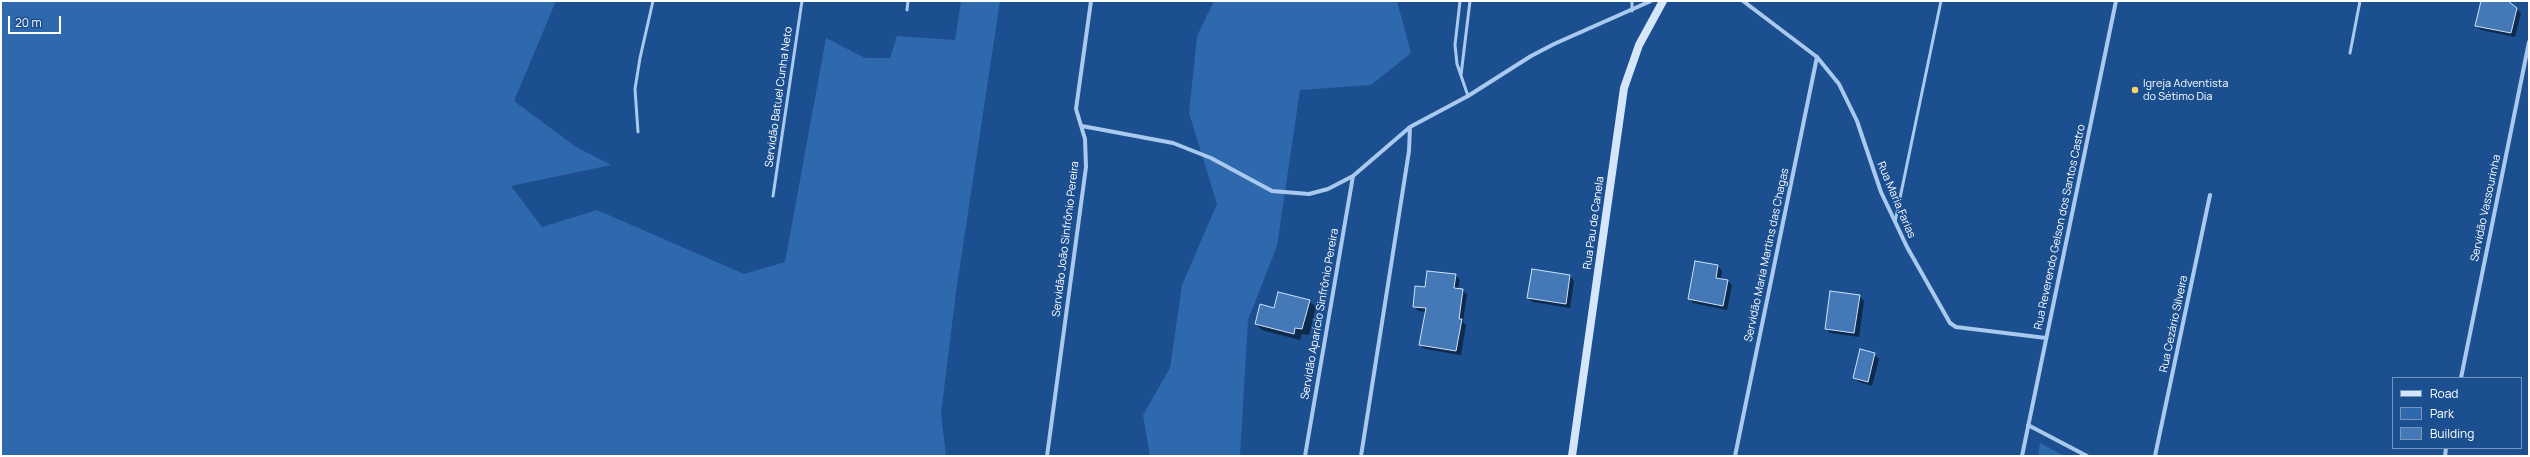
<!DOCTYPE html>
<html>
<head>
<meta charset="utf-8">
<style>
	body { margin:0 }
	#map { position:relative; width:2530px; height:457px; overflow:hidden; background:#1b4f8f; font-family:Manrope,sans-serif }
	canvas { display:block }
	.frame { position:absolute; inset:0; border:2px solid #fff; pointer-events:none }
	.legend { position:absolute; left:2392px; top:377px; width:130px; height:72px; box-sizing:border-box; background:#1b4f8f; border:1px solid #7695bc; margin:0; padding:5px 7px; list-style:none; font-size:12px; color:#fff }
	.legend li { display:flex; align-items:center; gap:8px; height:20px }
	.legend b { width:20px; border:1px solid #7695bc }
	.scale { position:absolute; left:8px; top:16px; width:53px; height:18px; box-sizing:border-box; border:2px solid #fff; border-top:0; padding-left:5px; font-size:12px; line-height:14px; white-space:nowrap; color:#fff; -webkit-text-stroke:3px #1b4f8f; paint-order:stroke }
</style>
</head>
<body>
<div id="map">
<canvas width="2530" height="457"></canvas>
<div class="frame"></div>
<ul class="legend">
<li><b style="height:5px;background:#d6e6fa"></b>Road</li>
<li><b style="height:11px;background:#2e69ad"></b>Park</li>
<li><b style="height:11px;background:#4478b7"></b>Building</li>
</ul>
<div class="scale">20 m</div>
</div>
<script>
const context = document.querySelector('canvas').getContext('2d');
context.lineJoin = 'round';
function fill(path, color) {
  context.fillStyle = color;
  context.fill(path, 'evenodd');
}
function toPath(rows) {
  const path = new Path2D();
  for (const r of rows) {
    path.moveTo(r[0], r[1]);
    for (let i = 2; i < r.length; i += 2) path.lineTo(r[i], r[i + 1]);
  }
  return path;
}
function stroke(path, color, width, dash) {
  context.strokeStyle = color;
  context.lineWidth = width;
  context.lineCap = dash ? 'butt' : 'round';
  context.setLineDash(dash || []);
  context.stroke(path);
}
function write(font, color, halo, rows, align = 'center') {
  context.font = font + ' Manrope,sans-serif';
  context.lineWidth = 3;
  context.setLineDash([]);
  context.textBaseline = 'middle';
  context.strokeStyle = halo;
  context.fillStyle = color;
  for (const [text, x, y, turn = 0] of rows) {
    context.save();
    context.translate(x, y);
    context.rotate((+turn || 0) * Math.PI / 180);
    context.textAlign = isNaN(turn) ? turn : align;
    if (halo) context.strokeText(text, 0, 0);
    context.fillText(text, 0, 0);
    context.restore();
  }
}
fill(toPath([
	[1,1,556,1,514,101,576,147,611,165,511,186,542,227,597,210,744,274,785,262,826,38,865,58,890,58,897,36,955,40,961,1,1000,1,956,292,941,414,946,456,1,456],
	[1214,1,1397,1,1411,53,1371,85,1300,90,1277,246,1248,320,1240,456,1150,456,1143,415,1170,368,1182,285,1217,204,1189,113,1197,36],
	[2040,443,2065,456,2038,456]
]), '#2e69ad');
fill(toPath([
	[2482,1,2506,1,2521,13,2515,37,2481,30,2476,26],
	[1696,262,1718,266,1722,271,1721,279,1728,281,1732,285,1727,310,1693,303,1689,298],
	[1455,275,1460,280,1458,289,1467,294,1463,322,1466,325,1461,355,1425,349,1420,345,1426,312,1418,311,1414,306,1426,288],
	[1570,276,1574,281,1570,308,1533,302,1528,298],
	[1859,296,1864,301,1859,337,1830,333,1826,328],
	[1309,301,1316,307,1309,335,1302,334,1300,340,1262,330,1256,324,1275,309],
	[1874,354,1879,359,1872,386,1859,382,1854,378]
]), '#0007');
const building = toPath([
	[2481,1,2508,1,2517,8,2511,33,2475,26,2481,1],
	[1695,261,1718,265,1716,278,1728,280,1723,306,1688,299,1695,261],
	[1532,269,1570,275,1566,304,1527,298,1532,269],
	[1427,271,1456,274,1454,288,1463,289,1459,319,1462,319,1456,351,1419,345,1426,308,1413,307,1415,286,1425,287,1427,271],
	[1830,291,1860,295,1854,333,1825,329,1830,291],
	[1278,292,1310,300,1302,329,1295,328,1294,334,1255,324,1260,304,1274,308,1278,292],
	[1860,349,1875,353,1868,382,1853,378,1860,349]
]);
fill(building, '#4478b7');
stroke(building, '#cfe3fa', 1);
stroke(toPath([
	[1460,1,1455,45,1457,64,1468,96],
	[907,10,908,1],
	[1632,11,1632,1],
	[2350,53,2360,1],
	[1461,75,1470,1],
	[638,132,635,89,640,58,653,1],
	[773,196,802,1],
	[1895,222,1941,1]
]), '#a9c9ee', 3);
stroke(toPath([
	[1743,1,1817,57,1839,84,1857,121,1881,192,1907,247,1950,323,1956,327,2046,338],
	[1082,126,1173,143,1211,158,1272,191,1309,194,1328,189,1353,176,1410,127,1468,96,1531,56,1554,44,1651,1],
	[2461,378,2529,42],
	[2028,425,2087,456],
	[1047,456,1086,167,1085,139,1076,109,1091,1],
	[1305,456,1353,176],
	[1361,456,1409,151,1410,127],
	[1735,456,1817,57],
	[2022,456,2116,1],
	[2155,456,2210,195],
	[2445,456,2446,448]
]), '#a9c9ee', 4);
stroke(toPath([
	[1572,456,1624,88,1639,45,1663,1]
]), '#d6e6fa', 8);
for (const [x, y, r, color] of [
	[2135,90,4,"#ffd166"]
]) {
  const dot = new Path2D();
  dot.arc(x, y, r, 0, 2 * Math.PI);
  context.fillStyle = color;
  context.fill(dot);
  stroke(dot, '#1b4f8f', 1.5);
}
write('11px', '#fff', '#1b4f8f', [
	["Igreja Adventista",2143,84],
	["do Sétimo Dia",2143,97]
], 'left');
write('11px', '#fff', '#1b4f8f', [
	["Servidão Batuel Cunha Neto",779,97,-82],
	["Rua Maria Farias",1896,200,67],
	["Servidão Vassourinha",2486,208,-78],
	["Rua Pau de Canela",1594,223,-82],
	["Rua Reverendo Gelson dos Santos Castro",2060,227,-78],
	["Servidão João Sinfrônio Pereira",1066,239,-83],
	["Servidão Maria Martins das Chagas",1767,255,-78],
	["Servidão Aparício Sinfrônio Pereira",1320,314,-80],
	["Rua Cezário Silveira",2174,324,-78]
]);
</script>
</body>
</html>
